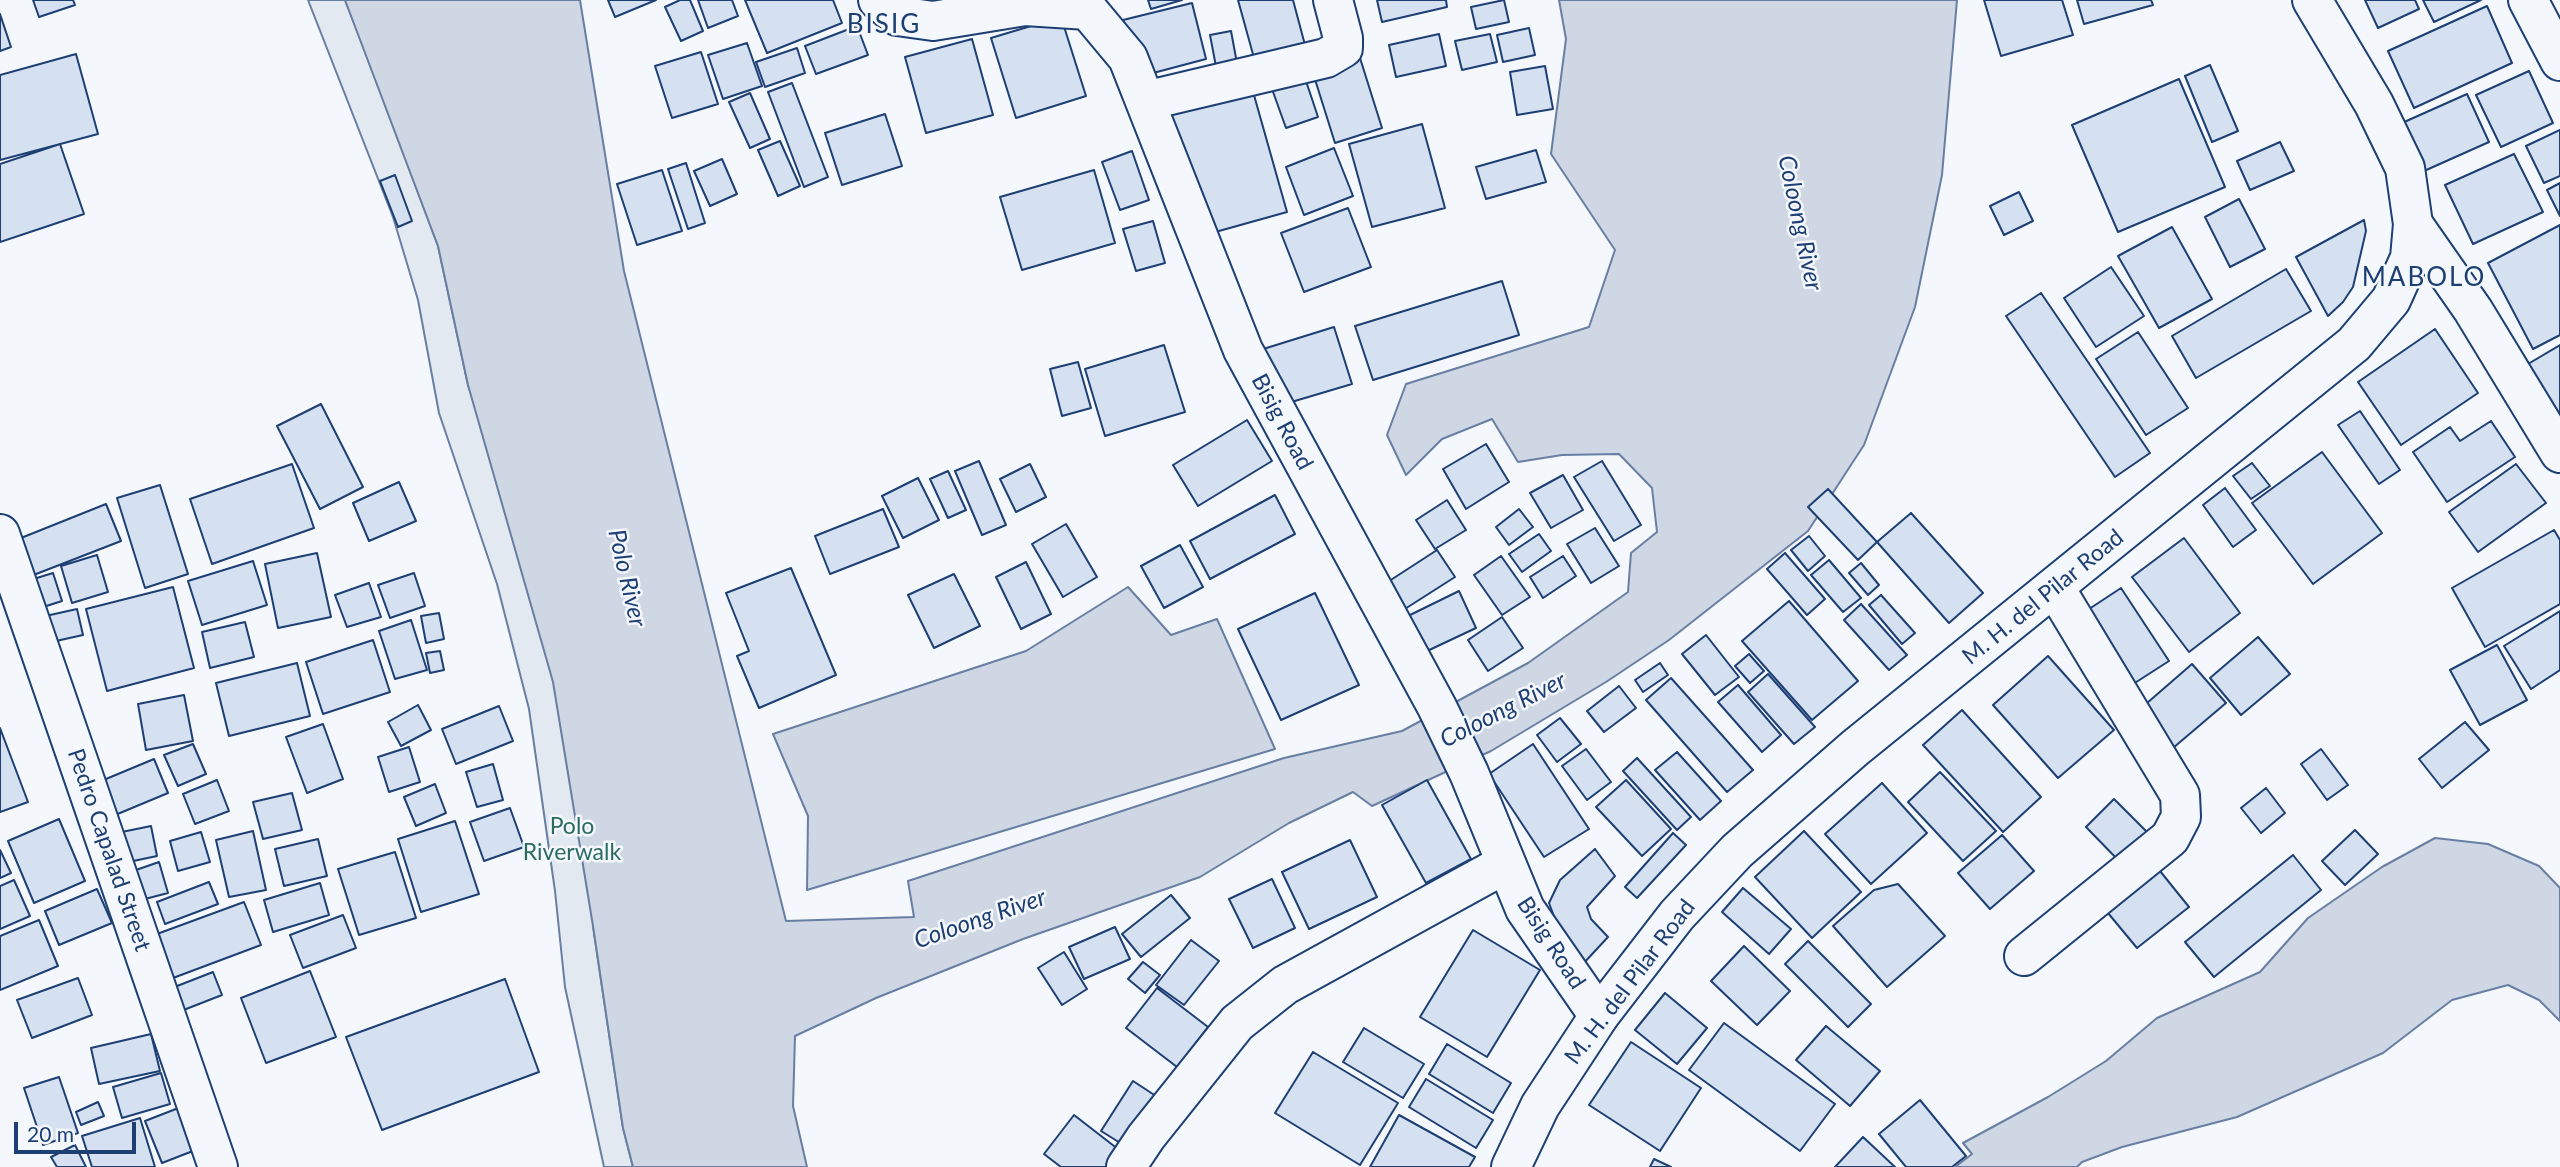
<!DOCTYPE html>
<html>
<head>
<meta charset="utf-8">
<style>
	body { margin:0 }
	#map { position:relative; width:2560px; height:1167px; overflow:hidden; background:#f4f7fb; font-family:Lato,sans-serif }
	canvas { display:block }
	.scale { position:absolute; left:14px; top:1122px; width:122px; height:32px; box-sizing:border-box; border:4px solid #1d3f73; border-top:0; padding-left:9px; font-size:21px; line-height:24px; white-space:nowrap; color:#1d3f73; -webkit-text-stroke:5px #f4f7fb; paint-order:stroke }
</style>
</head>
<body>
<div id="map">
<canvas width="2560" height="1167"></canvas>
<div class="scale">20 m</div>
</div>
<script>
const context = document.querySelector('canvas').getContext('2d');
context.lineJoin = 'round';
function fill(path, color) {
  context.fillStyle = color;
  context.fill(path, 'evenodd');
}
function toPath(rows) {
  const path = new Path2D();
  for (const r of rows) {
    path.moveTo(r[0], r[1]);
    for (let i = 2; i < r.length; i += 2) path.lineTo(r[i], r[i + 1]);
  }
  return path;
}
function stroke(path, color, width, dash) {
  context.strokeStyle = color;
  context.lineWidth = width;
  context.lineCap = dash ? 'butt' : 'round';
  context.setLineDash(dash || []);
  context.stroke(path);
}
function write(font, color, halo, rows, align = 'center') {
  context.font = font + ' Lato,sans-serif';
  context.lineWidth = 5;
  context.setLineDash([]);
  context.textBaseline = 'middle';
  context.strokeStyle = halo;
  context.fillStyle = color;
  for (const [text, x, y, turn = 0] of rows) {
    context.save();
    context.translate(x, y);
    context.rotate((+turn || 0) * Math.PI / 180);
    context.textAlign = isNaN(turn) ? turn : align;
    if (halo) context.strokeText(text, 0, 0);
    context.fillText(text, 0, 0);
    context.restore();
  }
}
const green = toPath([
	[308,0,345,0,363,46,438,246,468,385,572,696,605,909,593,926,623,1128,633,1167,604,1167,565,987,555,891,529,709,497,584,439,413,418,300,393,217,308,0]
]);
fill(green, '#e3e9f0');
stroke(green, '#687fa3', 2);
const water = toPath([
	[345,0,580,0,624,271,786,921,914,917,908,881,1284,758,1402,731,1528,663,1628,592,1631,553,1657,532,1652,488,1619,454,1562,455,1518,462,1492,419,1442,439,1406,475,1387,435,1406,384,1589,327,1615,250,1551,154,1566,39,1559,0,1957,0,1942,175,1915,307,1864,445,1808,531,1669,640,1606,682,1491,751,1372,806,1353,792,1289,823,1200,877,1023,939,876,998,795,1036,793,1106,807,1167,633,1167,623,1128,593,926,553,682,468,385,438,246,345,0],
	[1128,587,1171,635,1217,619,1275,749,807,890,808,816,773,734,1026,651,1128,587],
	[2435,838,2488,844,2539,866,2560,888,2560,1021,2539,1000,2508,985,2452,1000,2383,1053,2237,1117,2122,1147,2082,1162,2077,1167,1955,1167,1972,1154,1963,1143,2048,1097,2106,1061,2157,1018,2260,972,2308,918,2382,867,2435,838]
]);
fill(water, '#cfd7e4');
stroke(water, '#687fa3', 2);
const building = toPath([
	[33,0,73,0,75,5,39,17,33,0],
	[608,0,656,0,615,17,608,0],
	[680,0,690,0,703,31,681,41,665,7,680,0],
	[698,0,732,0,738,16,708,28,698,0],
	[745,0,833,0,842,23,767,53,745,0],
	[1148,0,1182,0,1151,9,1148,0],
	[1238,0,1293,0,1305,45,1254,58,1238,0],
	[1377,0,1446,0,1447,7,1382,22,1377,0],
	[1504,0,1509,22,1476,29,1471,7,1504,0],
	[1984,0,2062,0,2073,35,2001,56,1984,0],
	[2077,0,2151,0,2153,5,2084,24,2077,0],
	[2365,0,2415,0,2419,9,2378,28,2365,0],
	[2423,0,2481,0,2434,22,2423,0],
	[1192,3,1206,59,1138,77,1123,20,1192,3],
	[2487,6,2512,63,2414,108,2388,51,2487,6],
	[0,14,11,47,0,51,0,14],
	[1061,17,1086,96,1016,118,991,38,1061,17],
	[857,26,868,55,816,74,805,46,857,26],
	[1529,28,1535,55,1503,62,1497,35,1529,28],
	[1231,31,1239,74,1218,77,1210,35,1231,31],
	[1439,34,1446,66,1396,77,1389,45,1439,34],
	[1490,34,1497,62,1462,70,1455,41,1490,34],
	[972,39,993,115,926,133,905,57,972,39],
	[747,43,762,86,723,99,708,55,747,43],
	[797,48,805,73,765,87,756,62,797,48],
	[701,52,718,104,672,118,655,66,701,52],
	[76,54,98,134,0,160,0,75,76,54],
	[1360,58,1382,128,1335,143,1313,73,1360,58],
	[2210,65,2238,131,2212,142,2185,76,2210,65],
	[1545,66,1553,109,1517,115,1510,72,1545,66],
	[2529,71,2553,123,2501,147,2476,95,2529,71],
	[1305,78,1318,117,1286,128,1272,89,1305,78],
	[2179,79,2225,187,2118,232,2072,125,2179,79],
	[792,83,828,177,804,187,768,92,792,83],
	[1252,88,1287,212,1201,236,1167,111,1252,88],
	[750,93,770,139,750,148,729,102,750,93],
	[2467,94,2489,142,2424,171,2402,123,2467,94],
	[885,114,902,166,842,185,825,133,885,114],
	[1422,124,1445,208,1372,227,1349,144,1422,124],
	[2560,130,2560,176,2544,183,2526,146,2560,130],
	[780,141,800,186,778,196,758,150,780,141],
	[2280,142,2294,171,2250,190,2237,161,2280,142],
	[60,144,84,214,0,242,0,164,60,144],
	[1334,148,1353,196,1304,215,1286,167,1334,148],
	[1536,150,1546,182,1486,199,1476,167,1536,150],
	[1132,151,1149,200,1120,210,1102,162,1132,151],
	[2514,154,2543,212,2473,244,2445,185,2514,154],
	[722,159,737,194,710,206,694,171,722,159],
	[686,163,705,223,688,229,668,169,686,163],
	[662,170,682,231,637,245,617,184,662,170],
	[1094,170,1115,243,1022,270,1000,197,1094,170],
	[395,175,412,221,398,227,380,181,395,175],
	[2560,183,2560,216,2547,190,2560,183],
	[2019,192,2033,221,2004,235,1990,206,2019,192],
	[2239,199,2265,249,2230,267,2205,217,2239,199],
	[1348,208,1371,267,1304,292,1281,233,1348,208],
	[2364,220,2366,231,2353,287,2343,302,2328,316,2296,257,2364,220],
	[1153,221,1165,263,1136,271,1123,229,1153,221],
	[2560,225,2560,335,2533,349,2488,263,2560,225],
	[2172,227,2212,299,2159,328,2118,256,2172,227],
	[2111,267,2144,316,2096,347,2064,298,2111,267],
	[2286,269,2311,311,2196,378,2172,336,2286,269],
	[1502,281,1519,335,1373,380,1355,326,1502,281],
	[2041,293,2150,453,2115,477,2006,316,2041,293],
	[1334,327,1352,384,1278,406,1260,350,1334,327],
	[2435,329,2478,393,2401,445,2358,382,2435,329],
	[2138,332,2188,408,2146,435,2096,359,2138,332],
	[1164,345,1185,412,1105,436,1085,369,1164,345],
	[2560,345,2560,418,2528,364,2560,345],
	[1078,362,1091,408,1062,416,1050,369,1078,362],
	[321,404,363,487,320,509,277,426,321,404],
	[2360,411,2400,470,2379,484,2338,425,2360,411],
	[1247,420,1272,461,1198,506,1173,465,1247,420],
	[2491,421,2515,457,2447,502,2413,452,2450,427,2460,441,2491,421],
	[1486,444,1509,482,1466,509,1443,469,1486,444],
	[2322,452,2382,533,2313,584,2252,503,2322,452],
	[979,461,1006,525,982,535,955,471,979,461],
	[1602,461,1641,525,1614,541,1574,477,1602,461],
	[2252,463,2270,486,2251,499,2233,476,2252,463],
	[292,464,314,528,212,564,190,499,292,464],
	[1030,464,1046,497,1016,512,1000,479,1030,464],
	[2516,464,2546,503,2478,552,2449,512,2516,464],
	[948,471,966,510,948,518,930,479,948,471],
	[1563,475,1583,510,1551,528,1530,493,1563,475],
	[918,478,939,520,903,538,882,496,918,478],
	[399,482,416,521,369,541,353,503,399,482],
	[160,485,188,574,145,588,117,498,160,485],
	[2225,488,2256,530,2233,547,2203,505,2225,488],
	[1828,489,1877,542,1858,560,1808,507,1828,489],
	[1275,495,1295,534,1210,579,1190,541,1275,495],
	[1447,500,1466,530,1435,549,1416,520,1447,500],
	[106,504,121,541,31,576,16,540,106,504],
	[883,509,899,547,830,574,815,536,883,509],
	[1519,509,1533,527,1509,545,1496,527,1519,509],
	[1911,513,1983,593,1949,623,1877,542,1911,513],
	[1066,524,1097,577,1063,597,1032,544,1066,524],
	[1595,528,1619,566,1591,583,1567,544,1595,528],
	[2554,530,2560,540,2560,604,2485,647,2452,588,2554,530],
	[1539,534,1551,551,1522,572,1509,554,1539,534],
	[1809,536,1825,556,1808,571,1791,550,1809,536],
	[2184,538,2240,613,2189,652,2132,577,2184,538],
	[1180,545,1203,587,1164,608,1141,566,1180,545],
	[1437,550,1455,577,1397,614,1380,587,1437,550],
	[317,553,331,617,278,628,265,564,317,553],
	[1785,553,1825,599,1807,615,1767,569,1785,553],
	[97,555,108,592,72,603,61,566,97,555],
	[1501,556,1530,597,1502,615,1474,575,1501,556],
	[1563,556,1576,576,1543,598,1530,577,1563,556],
	[1829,560,1861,598,1843,612,1811,575,1829,560],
	[253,561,267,605,202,625,188,581,253,561],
	[1026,562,1051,614,1021,629,996,577,1026,562],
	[1861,563,1879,585,1868,595,1849,573,1861,563],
	[791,568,836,675,759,708,737,656,749,651,726,593,791,568],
	[53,573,62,601,37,609,27,581,53,573],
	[414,573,425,606,390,618,378,585,414,573],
	[954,574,980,626,934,648,908,595,954,574],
	[369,583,381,617,347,627,335,595,369,583],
	[173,587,194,668,107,691,86,609,173,587],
	[2121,588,2169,661,2127,688,2080,615,2121,588],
	[1459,591,1476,628,1425,652,1408,616,1459,591],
	[1315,593,1359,685,1281,720,1238,629,1315,593],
	[1881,595,1915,633,1902,644,1869,605,1881,595],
	[1789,601,1858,681,1812,720,1742,641,1789,601],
	[1861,604,1907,655,1889,670,1844,620,1861,604],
	[77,609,83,635,47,643,41,617,77,609],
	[2560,611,2560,670,2531,689,2504,646,2560,611],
	[439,613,444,639,426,643,421,616,439,613],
	[1502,617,1523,648,1488,671,1468,640,1502,617],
	[411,620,427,670,395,679,379,631,411,620],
	[245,622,254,657,210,668,202,632,245,622],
	[1706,635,1739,677,1715,695,1682,654,1706,635],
	[2258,637,2290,674,2241,715,2210,678,2258,637],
	[373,640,390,692,323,714,306,662,373,640],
	[2497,645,2527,700,2480,725,2450,670,2497,645],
	[440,651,444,670,430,673,426,653,440,651],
	[1749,654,1764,671,1750,683,1735,666,1749,654],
	[2048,656,2114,730,2058,778,1993,705,2048,656],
	[297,663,310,716,229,736,216,683,297,663],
	[1660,663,1668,675,1643,692,1635,680,1660,663],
	[2192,664,2226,703,2173,748,2139,710,2192,664],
	[1768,674,1815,727,1794,744,1748,692,1768,674],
	[1671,678,1753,770,1727,792,1646,700,1671,678],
	[1738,685,1781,735,1762,752,1718,702,1738,685],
	[1619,686,1636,708,1604,732,1587,711,1619,686],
	[184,695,193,741,146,750,138,704,184,695],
	[418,705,431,730,401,746,388,722,418,705],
	[499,706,513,741,456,764,442,729,499,706],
	[1962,710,2041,797,2003,832,1923,745,1962,710],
	[1560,718,1581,744,1557,762,1537,735,1560,718],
	[2465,722,2489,750,2442,788,2419,759,2465,722],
	[323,724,343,779,307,793,286,737,323,724],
	[0,728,28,802,0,812,0,728],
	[193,744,206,774,178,786,164,755,193,744],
	[1533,744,1589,829,1544,857,1489,774,1533,744],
	[409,747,420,782,389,792,378,757,409,747],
	[1586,749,1611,782,1587,800,1562,766,1586,749],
	[2321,749,2348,785,2327,800,2301,764,2321,749],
	[1677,752,1721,801,1700,820,1655,770,1677,752],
	[1637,758,1691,817,1677,830,1623,771,1637,758],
	[154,759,168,793,108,818,94,784,154,759],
	[493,764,503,800,477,807,466,772,493,764],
	[1940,772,1996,831,1963,861,1908,802,1940,772],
	[217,780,229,811,195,824,183,794,217,780],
	[1427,780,1471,859,1426,883,1382,805,1427,780],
	[1626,780,1671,829,1642,856,1596,807,1626,780],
	[1882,783,1927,833,1871,884,1825,834,1882,783],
	[435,784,446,813,416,826,404,797,435,784],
	[2266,788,2285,813,2261,833,2241,808,2266,788],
	[292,793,302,830,263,839,253,802,292,793],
	[2114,799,2150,835,2121,863,2086,827,2114,799],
	[510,808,524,847,484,861,470,822,510,808],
	[59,819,85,881,34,903,8,841,59,819],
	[455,821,479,894,421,912,398,839,455,821],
	[151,826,157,856,119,864,112,834,151,826],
	[2355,830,2378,854,2345,885,2322,861,2355,830],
	[253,831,266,890,229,897,216,840,253,831],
	[1804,831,1861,892,1812,938,1755,877,1804,831],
	[201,832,210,862,178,871,170,841,201,832],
	[1673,833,1686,845,1637,898,1625,887,1673,833],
	[2002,835,2034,871,1990,909,1958,873,2002,835],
	[318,839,327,876,284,886,275,849,318,839],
	[1350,840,1377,897,1309,929,1282,872,1350,840],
	[1595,849,1615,876,1587,907,1591,919,1608,937,1582,965,1555,919,1549,903,1560,880,1595,849],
	[0,850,11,873,0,878,0,850],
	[395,852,416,918,359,935,338,869,395,852],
	[2293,855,2321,890,2214,977,2185,942,2293,855],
	[159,862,168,893,145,899,136,870,159,862],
	[2160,871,2189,907,2137,948,2108,913,2160,871],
	[1272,879,1295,928,1253,948,1229,899,1272,879],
	[14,880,30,916,0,929,0,886,14,880],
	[209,882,218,904,165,924,157,902,209,882],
	[320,883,329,915,273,932,264,900,320,883],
	[1898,884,1945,936,1887,987,1833,926,1874,890,1898,884],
	[1743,888,1791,929,1769,954,1722,912,1743,888],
	[97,889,112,923,59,945,45,911,97,889],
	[1171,895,1190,918,1141,957,1122,934,1171,895],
	[244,902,261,945,173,978,157,934,244,902],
	[343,915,356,948,303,968,290,935,343,915],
	[39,920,58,966,0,990,0,936,39,920],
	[1115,927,1130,959,1084,979,1069,947,1115,927],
	[1473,930,1540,970,1487,1057,1420,1017,1473,930],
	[1191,940,1219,961,1184,1005,1156,985,1191,940],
	[1808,941,1871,1004,1848,1027,1785,964,1808,941],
	[1744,946,1790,991,1757,1025,1711,981,1744,946],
	[1064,952,1087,989,1062,1005,1038,968,1064,952],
	[1143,962,1160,975,1145,993,1128,979,1143,962],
	[310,971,336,1037,266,1063,241,998,310,971],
	[213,972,222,995,181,1011,172,988,213,972],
	[78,978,92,1015,32,1038,17,1000,78,978],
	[505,979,539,1072,382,1130,346,1037,505,979],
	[1157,988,1208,1027,1177,1067,1126,1028,1157,988],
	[1665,993,1707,1028,1677,1064,1635,1030,1665,993],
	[1724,1023,1835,1104,1800,1151,1689,1070,1724,1023],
	[1826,1026,1880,1071,1850,1106,1796,1060,1826,1026],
	[1364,1028,1424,1064,1403,1098,1343,1062,1364,1028],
	[151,1034,160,1071,99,1084,91,1048,151,1034],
	[1631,1042,1701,1088,1660,1151,1589,1105,1631,1042],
	[1447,1044,1511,1083,1493,1113,1429,1074,1447,1044],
	[1313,1052,1398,1103,1360,1165,1275,1113,1313,1052],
	[161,1073,170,1104,122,1118,113,1087,161,1073],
	[59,1077,78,1133,43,1145,24,1088,59,1077],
	[1426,1079,1493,1120,1476,1148,1409,1107,1426,1079],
	[1133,1081,1162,1100,1130,1149,1101,1131,1133,1081],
	[1920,1100,1966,1156,1952,1167,1906,1167,1879,1134,1920,1100],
	[98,1102,104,1116,81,1125,76,1112,98,1102],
	[181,1107,198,1149,162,1163,145,1121,181,1107],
	[1074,1115,1123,1153,1112,1167,1061,1167,1044,1154,1074,1115],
	[1399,1115,1475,1157,1469,1167,1370,1167,1399,1115],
	[140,1118,155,1167,92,1167,82,1136,140,1118],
	[1863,1137,1895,1167,1835,1167,1863,1137],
	[75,1145,86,1167,57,1167,51,1157,75,1145],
	[1654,1159,1671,1167,1650,1167,1654,1159]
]);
fill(building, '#d5e0f0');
stroke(building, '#1d3f73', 2);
const minor = toPath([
	[878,0,897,16,933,21,1025,6,1088,10,1128,58,1243,350,1437,707,1469,773,1525,909,1599,1016],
	[2528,0,2560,61],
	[1145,101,1326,58,1343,48,1343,38,1333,0],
	[2413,224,2473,310,2560,453],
	[0,534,218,1167],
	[2024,956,2170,838,2181,817,2180,795,2055,588],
	[1126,1167,1146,1137,1237,1023,1285,985,1505,864]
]);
const major = toPath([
	[1511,1167,1540,1106,1599,1016,1677,915,1737,851,1855,748,2354,344,2391,300,2410,258,2413,224,2405,168,2374,104,2312,0]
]);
stroke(minor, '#1d3f73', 42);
stroke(major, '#1d3f73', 42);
stroke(minor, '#f4f7fb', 38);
stroke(major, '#f4f7fb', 38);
write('23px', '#1d3f73', '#f4f7fb', [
	["Bisig Road",1282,422,62],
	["M. H. del Pilar Road",2043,597,-39],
	["Pedro Capalad Street",109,850,71],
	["Bisig Road",1551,943,57],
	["M. H. del Pilar Road",1630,982,-53]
]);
write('23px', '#2c6c60', '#f4f7fb', [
	["Polo",572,827],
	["Riverwalk",572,853]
]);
write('italic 24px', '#1d3f73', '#f4f7fb', [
	["Coloong River",1800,223,78],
	["Polo River",627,578,77],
	["Coloong River",1503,710,-27],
	["Coloong River",980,919,-19]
]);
context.letterSpacing = '2px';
write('26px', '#1d3f73', '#f4f7fb', [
	["BISIG",884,25],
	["MABOLO",2424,278]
]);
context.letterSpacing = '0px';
</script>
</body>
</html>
